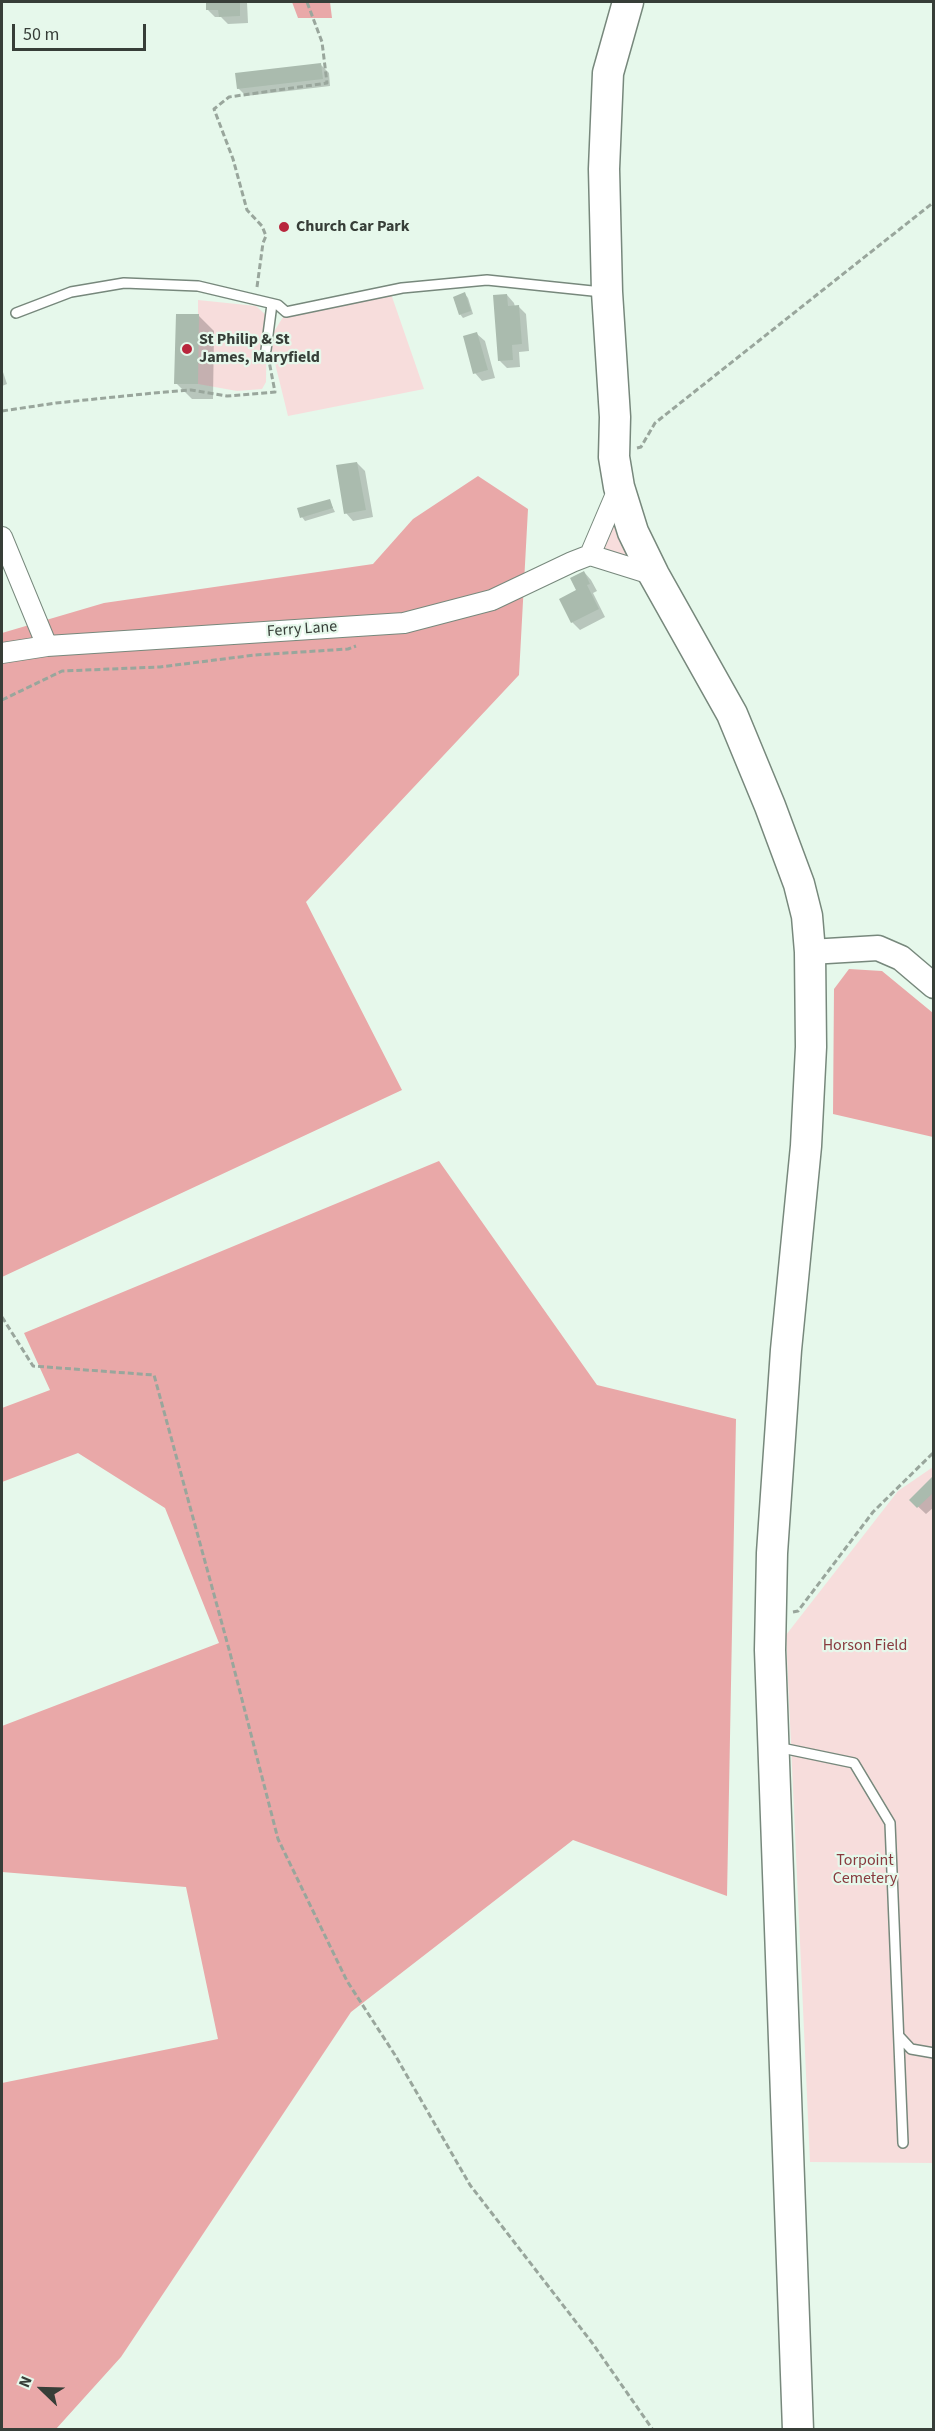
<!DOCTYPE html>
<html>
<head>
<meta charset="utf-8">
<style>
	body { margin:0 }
	#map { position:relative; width:935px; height:2431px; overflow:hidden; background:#e6f8eb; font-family:"Source Sans 3",sans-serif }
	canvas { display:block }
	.frame { position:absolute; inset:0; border:3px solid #373e38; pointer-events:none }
	.north { position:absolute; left:12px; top:2359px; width:60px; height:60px; -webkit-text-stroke:4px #e6f8eb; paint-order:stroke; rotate:293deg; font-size:16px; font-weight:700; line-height:24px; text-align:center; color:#373e38 }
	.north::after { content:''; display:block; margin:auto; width:21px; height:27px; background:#373e38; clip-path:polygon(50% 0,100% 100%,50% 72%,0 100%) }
	.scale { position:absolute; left:12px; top:24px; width:134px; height:27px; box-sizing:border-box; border:3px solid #373e38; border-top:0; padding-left:8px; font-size:18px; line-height:21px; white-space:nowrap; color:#373e38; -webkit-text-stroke:4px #e6f8eb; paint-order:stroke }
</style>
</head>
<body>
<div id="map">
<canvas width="935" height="2431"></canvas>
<div class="frame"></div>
<div class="north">N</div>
<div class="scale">50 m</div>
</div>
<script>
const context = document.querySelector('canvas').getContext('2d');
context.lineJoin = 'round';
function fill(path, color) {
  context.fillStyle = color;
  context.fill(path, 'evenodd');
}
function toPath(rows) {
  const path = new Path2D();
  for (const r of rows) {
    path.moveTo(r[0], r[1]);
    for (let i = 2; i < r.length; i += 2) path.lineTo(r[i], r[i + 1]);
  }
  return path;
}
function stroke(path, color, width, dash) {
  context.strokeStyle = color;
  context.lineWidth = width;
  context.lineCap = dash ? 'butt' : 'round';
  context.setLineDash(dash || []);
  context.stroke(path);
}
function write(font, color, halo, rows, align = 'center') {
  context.font = font + ' "Source Sans 3",sans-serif';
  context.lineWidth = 4.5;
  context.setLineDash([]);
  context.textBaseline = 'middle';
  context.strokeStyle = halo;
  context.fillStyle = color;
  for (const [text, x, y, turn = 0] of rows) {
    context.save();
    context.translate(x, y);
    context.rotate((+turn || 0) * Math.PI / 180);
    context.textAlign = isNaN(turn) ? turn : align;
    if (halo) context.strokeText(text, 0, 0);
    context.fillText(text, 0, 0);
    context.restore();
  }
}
fill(toPath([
	[390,291,424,389,288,416,272,351,272,335,283,317],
	[198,300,256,306,267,316,266,382,262,389,237,391,198,384],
	[615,516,633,563,599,548],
	[933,1467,933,2163,810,2162,786,1635,898,1491]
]), '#f7dddc');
fill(toPath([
	[292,2,330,2,332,18,298,18],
	[478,476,528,509,519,675,306,902,402,1090,2,1277,2,633,104,603,373,564,413,519],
	[849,969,882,971,933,1013,933,1137,833,1114,834,989],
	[439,1161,597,1385,736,1419,727,1896,573,1840,351,2012,121,2357,56,2429,2,2429,2,2083,218,2039,186,1887,2,1872,2,1726,219,1643,165,1508,78,1453,2,1482,2,1408,50,1390,24,1333]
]), '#e9a8a8');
fill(toPath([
	[207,2,247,2,248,23,228,24,221,17,215,17,208,10],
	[321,65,329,73,330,86,246,96,238,88],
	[465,294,468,298,473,314,463,318,460,314],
	[507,295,514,303,515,307,519,307,526,314,529,351,519,352,520,367,507,368,500,361],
	[199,316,214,331,213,399,192,399,176,383],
	[477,334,485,341,495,378,482,381,475,373],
	[2,369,7,384,2,386],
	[357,463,365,471,373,517,353,521,346,513],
	[329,500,335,512,305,521,302,517],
	[584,572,591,580,597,591,593,593,605,617,580,630,572,622],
	[932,1479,934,1507,926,1514,911,1500]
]), '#0003');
fill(toPath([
	[206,2,240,2,240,16,219,17,218,10,206,10],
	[321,63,323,79,237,89,235,73],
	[465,292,471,311,459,315,453,297],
	[507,294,508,306,519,305,522,344,512,345,513,360,498,361,493,295],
	[176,314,199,314,198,384,174,384],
	[477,332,488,370,473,374,463,336],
	[357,462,366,510,344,514,336,465],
	[330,499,333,508,300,518,297,508],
	[584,571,590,584,587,585,599,609,571,623,559,599,576,590,570,578],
	[932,1477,934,1492,917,1508,909,1500]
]), '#aabbae');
const service = toPath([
	[16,313,71,292,124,283,198,286,278,305,286,312,402,288,487,280,602,292],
	[266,350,272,304],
	[777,1747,854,1763,890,1823,903,2143],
	[899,2036,911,2049,934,2053]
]);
const minor = toPath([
	[2,537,47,646],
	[590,555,619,487],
	[2,653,47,646,404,623,492,600,572,562,590,555,654,575]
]);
const tertiary = toPath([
	[810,952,878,948,901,958,934,986]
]);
const primary = toPath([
	[628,2,608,73,604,169,607,292,615,417,614,457,619,487,633,532,654,575,732,714,770,806,799,884,807,916,810,952,811,1047,806,1146,786,1350,772,1553,770,1650,798,2430]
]);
stroke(service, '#77887c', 12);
stroke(minor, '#77887c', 22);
stroke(tertiary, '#77887c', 27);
stroke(primary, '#77887c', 33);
stroke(toPath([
	[257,287,263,243,266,236,262,226,247,210,233,159,214,109,229,97,327,83,322,42,307,2],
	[2,411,56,403,154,393,191,390,227,396,275,392,269,361],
	[637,448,641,447,655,423,934,202],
	[2,700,62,671,160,667,255,655,348,649,356,646],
	[2,1317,33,1366,154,1375,230,1653,278,1839,347,1981,395,2055,470,2185,593,2344,653,2430],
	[793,1612,798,1611,873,1512,934,1452]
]), '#99a69c', 3, [6, 3]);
stroke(service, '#fff', 9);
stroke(minor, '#fff', 20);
stroke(tertiary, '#fff', 24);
stroke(primary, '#fff', 30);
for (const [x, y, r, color] of [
	[284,227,6,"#b8263c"],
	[187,349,6,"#b8263c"]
]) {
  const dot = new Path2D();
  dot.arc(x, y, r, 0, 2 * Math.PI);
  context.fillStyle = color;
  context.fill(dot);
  stroke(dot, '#e6f8eb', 2);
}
write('bold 16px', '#373e38', '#e6f8eb', [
	["Church Car Park",296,227],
	["St Philip & St",199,340],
	["James, Maryfield",199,358]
], 'left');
write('16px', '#373e38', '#e6f8eb', [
	["Ferry Lane",302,630,-4]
]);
write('16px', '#883a3e', '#e6f8eb', [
	["Horson Field",865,1646],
	["Torpoint",865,1861],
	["Cemetery",865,1879]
]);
</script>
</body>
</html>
